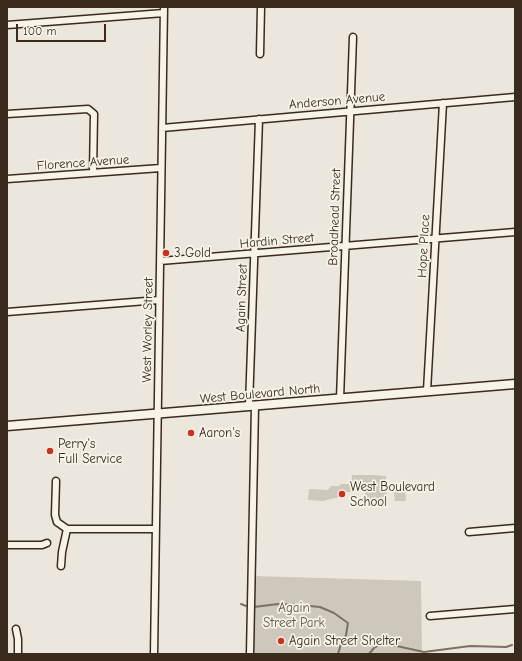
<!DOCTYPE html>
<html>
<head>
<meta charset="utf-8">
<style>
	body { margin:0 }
	#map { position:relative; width:522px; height:661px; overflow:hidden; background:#ece7dc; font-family:"Comic Neue",sans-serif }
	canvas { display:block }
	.frame { position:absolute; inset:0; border:8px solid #3b2a1e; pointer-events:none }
	.scale { position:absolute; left:16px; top:24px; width:90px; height:18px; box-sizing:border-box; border:2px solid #3b2a1e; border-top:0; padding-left:5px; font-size:12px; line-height:14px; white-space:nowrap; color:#3b2a1e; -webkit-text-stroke:3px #f7f3e8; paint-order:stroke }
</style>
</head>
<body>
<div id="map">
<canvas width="522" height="661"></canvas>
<div class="frame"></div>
<div class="scale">100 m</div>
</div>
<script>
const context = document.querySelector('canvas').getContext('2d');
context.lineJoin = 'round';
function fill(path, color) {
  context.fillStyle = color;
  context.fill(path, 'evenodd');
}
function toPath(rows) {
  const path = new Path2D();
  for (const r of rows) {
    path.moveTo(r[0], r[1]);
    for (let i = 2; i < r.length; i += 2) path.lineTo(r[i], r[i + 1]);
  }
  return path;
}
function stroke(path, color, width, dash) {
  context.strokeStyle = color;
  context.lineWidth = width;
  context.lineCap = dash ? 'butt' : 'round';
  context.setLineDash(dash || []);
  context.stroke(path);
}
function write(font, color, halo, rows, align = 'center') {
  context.font = font + ' "Comic Neue",sans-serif';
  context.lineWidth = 3.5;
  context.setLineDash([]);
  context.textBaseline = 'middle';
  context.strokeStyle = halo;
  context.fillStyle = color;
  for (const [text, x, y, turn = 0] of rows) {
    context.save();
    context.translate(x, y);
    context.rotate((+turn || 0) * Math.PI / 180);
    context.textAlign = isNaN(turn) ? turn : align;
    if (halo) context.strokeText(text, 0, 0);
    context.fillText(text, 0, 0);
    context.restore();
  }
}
fill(toPath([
	[352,475,375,475,386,476,387,505,376,505,369,502,365,498,364,488,351,489,351,492,342,492,342,495,339,497,323,501,308,500,309,489,328,490,331,486,339,486,341,484,351,484],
	[397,490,405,490,406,500,405,501,395,501,394,493],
	[255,576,421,581,422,654,253,654]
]), '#cec8bc');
stroke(toPath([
	[241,604,246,606],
	[254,607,278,604,299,605,320,607,334,613,348,623,346,635,341,644,338,654],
	[369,654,374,648,383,643,424,652],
	[424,654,424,652,470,646,506,647,512,645]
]), '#7c7064', 2);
const minor = toPath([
	[7,25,164,13],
	[260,54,261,7],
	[7,114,88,109,94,114,93,173],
	[162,128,515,97],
	[7,179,161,168],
	[160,261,515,232],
	[7,312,159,300],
	[427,391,443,103],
	[340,399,353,37],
	[249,406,259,119],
	[56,481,55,515,57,522,67,529,62,552,61,566],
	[67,529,155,529],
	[469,532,515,528],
	[7,545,42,545,47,543],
	[430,616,515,609],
	[16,629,18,639,18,654],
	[154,654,164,7],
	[250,654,255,406]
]);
const major = toPath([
	[7,426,515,384]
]);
stroke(minor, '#3b2a1e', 9);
stroke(major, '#3b2a1e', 11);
stroke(minor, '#f7f3e8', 6);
stroke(major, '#f7f3e8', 8);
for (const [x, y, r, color] of [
	[166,253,4,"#c8321e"],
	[191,433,4,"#c8321e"],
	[50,451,4,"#c8321e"],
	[342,494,4,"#c8321e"],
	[281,641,4,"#c8321e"]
]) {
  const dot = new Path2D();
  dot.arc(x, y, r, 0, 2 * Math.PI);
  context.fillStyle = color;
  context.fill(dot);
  stroke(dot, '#f7f3e8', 1.5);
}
write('13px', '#3b2a1e', '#f7f3e8', [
	["Anderson Avenue",337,101,-5],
	["Florence Avenue",83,163,-4],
	["Broadhead Street",335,217,-88],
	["Hardin Street",277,241,-5],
	["Hope Place",424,246,-87],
	["Again Street",242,298,-88],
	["West Worley Street",148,330,-89],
	["West Boulevard North",260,394,-5]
]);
write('13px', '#3b2a1e', '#f7f3e8', [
	["3 Gold",174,253],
	["Aaron's",199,433],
	["Perry's",58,444],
	["Full Service",58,459],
	["West Boulevard",350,487],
	["School",350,502],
	["Again Street Shelter",289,641]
], 'left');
write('13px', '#605246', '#f7f3e8', [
	["Again",294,608],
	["Street Park",294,623]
]);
</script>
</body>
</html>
